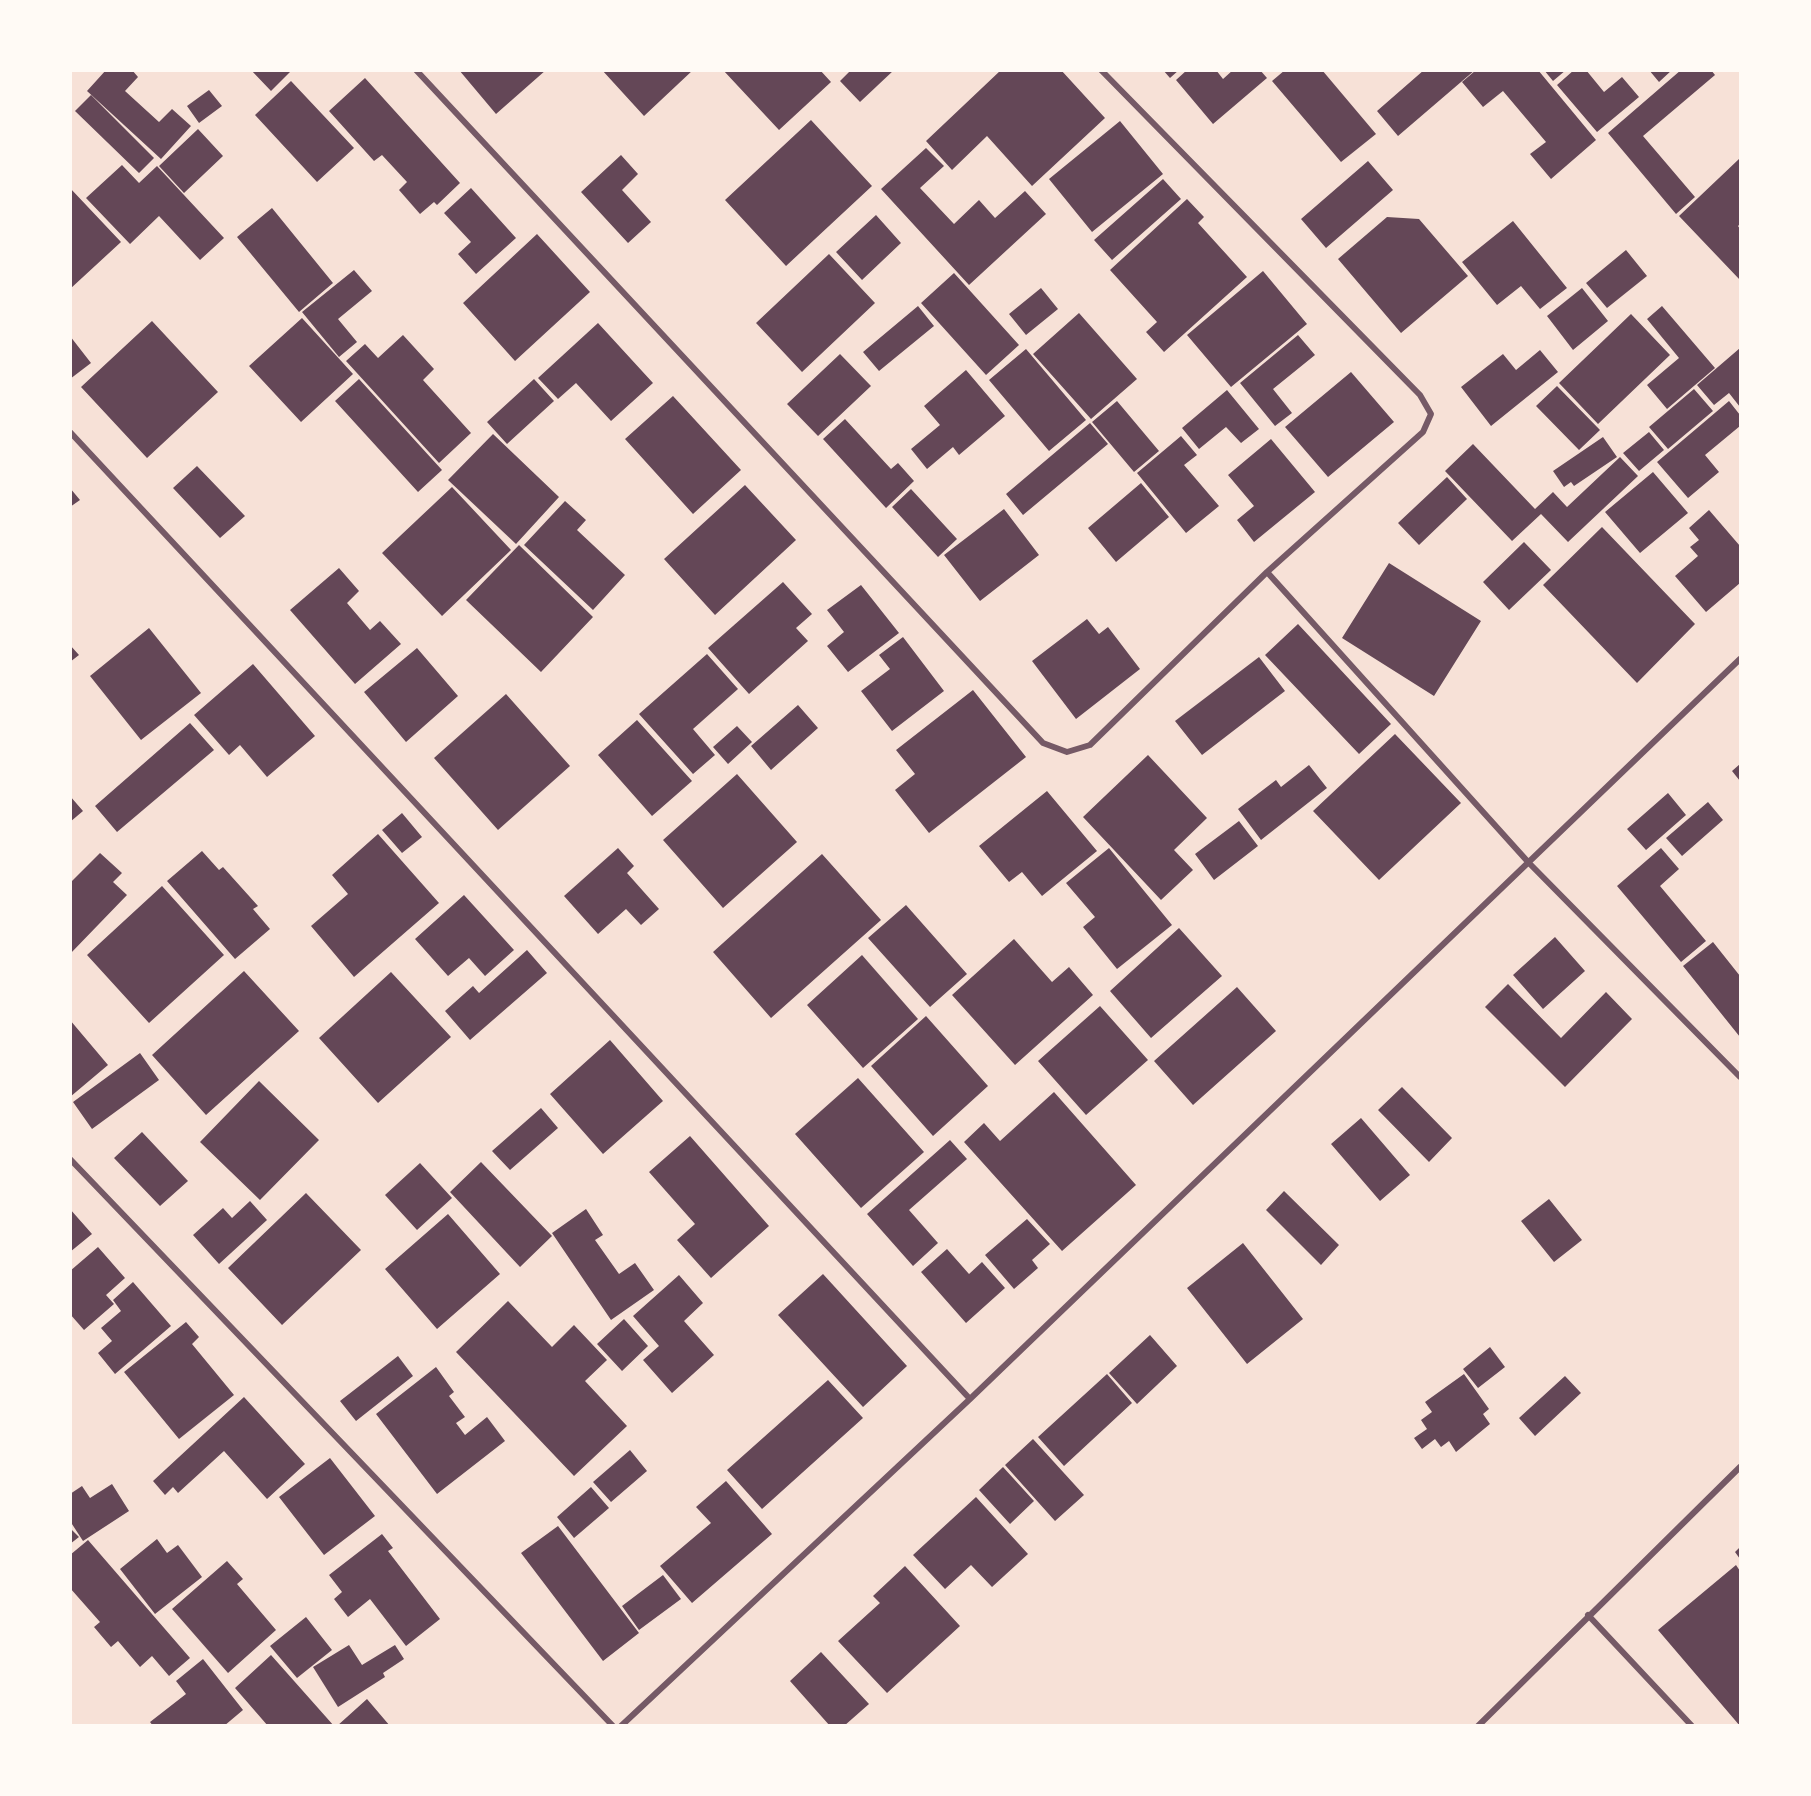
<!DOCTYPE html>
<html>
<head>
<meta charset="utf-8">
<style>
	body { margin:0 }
	#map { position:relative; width:1811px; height:1796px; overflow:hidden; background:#f7e1d7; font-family:"IBM Plex Sans",sans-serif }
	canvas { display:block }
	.frame { position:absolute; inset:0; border:72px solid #fffaf5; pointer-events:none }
</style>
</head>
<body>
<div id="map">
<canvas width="1811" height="1796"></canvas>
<div class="frame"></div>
</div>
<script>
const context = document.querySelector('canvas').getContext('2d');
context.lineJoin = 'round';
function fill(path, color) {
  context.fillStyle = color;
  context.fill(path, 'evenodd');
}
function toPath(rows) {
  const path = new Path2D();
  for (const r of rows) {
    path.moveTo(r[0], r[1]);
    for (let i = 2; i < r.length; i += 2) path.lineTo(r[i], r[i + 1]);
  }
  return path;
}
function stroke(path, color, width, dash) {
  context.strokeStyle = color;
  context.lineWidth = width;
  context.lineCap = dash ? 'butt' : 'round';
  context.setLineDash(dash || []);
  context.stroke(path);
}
fill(toPath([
	[106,70,132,70,138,77,125,91,159,122,172,109,191,126,161,159,87,91],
	[251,70,292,70,271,91],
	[459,70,546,70,496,114],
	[602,70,693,70,644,116],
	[723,70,820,70,831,82,779,130],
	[851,70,894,70,860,102,840,81],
	[1001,70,1061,70,1105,118,1032,186,987,136,952,170,926,141],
	[1163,70,1179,70,1170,78],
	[1187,70,1216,70,1223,79,1233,70,1260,70,1267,78,1213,124,1176,80],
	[1285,70,1322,70,1376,134,1341,162,1272,81],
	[1424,70,1475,70,1398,136,1377,111],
	[1476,70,1538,70,1596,140,1551,179,1530,154,1546,142,1503,91,1483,107,1462,82],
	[1544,70,1566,70,1553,81],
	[1574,70,1586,70,1604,92,1622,77,1639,97,1597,132,1557,85],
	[1649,70,1672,70,1659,82],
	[1681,70,1711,70,1715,75,1643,136,1695,197,1676,214,1608,133],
	[365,78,460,183,437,205,434,202,420,214,399,190,407,182,382,155,374,161,329,111],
	[291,81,354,148,317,182,255,115],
	[209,90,222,106,199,123,187,106],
	[91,95,154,158,139,173,75,111],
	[811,120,872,186,786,266,725,200],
	[1120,121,1163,174,1092,232,1049,179],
	[198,129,223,156,184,193,159,166],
	[926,148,944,166,920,188,954,224,979,200,995,218,1025,191,1046,214,969,285,881,189],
	[621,155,638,174,622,190,651,222,628,243,581,192],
	[1739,159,1740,224,1738,226,1740,229,1740,280,1679,216],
	[1368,161,1393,190,1326,248,1301,219],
	[122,165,139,183,157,166,224,238,200,260,159,216,130,244,86,198],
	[1163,179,1181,199,1112,260,1094,240],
	[70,188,121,242,70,289],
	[471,188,516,238,476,274,458,254,471,242,444,213],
	[1187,199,1204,217,1198,223,1247,277,1164,352,1146,332,1157,322,1110,270],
	[272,208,333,283,299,312,237,237],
	[876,215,901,243,862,280,836,252],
	[1387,217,1419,219,1468,276,1401,333,1338,259],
	[1513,221,1567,288,1540,309,1521,286,1497,305,1462,262],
	[537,234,590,292,515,361,463,303],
	[1626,250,1647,276,1607,308,1586,283],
	[829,254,875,303,802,372,756,323],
	[354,270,372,291,338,319,357,342,339,357,302,312],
	[1263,271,1307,324,1231,387,1187,335],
	[954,273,1019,345,986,375,921,303],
	[1041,288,1058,309,1026,335,1009,314],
	[1582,288,1608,321,1573,350,1547,316],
	[918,306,934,326,879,371,863,352],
	[1662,306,1715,368,1667,409,1647,385,1679,358,1647,319],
	[1079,313,1137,379,1091,419,1033,354],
	[1631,314,1670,355,1598,424,1559,383],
	[302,318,353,374,301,422,249,366],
	[152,321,218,392,147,458,81,387],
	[598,323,653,383,611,421,576,383,558,399,538,378],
	[403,335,434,369,423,380,471,433,439,463,346,361,365,344,378,358],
	[1298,335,1315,355,1273,389,1292,413,1275,426,1240,383],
	[70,336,91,363,70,379],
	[1740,348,1740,407,1729,393,1714,405,1697,385],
	[1026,349,1086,420,1049,451,989,380],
	[1540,350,1558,372,1491,426,1461,387,1503,354,1516,370],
	[840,354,871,386,818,436,787,404],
	[966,370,1005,416,959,455,953,447,927,469,911,449,940,425,924,406],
	[1351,372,1394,422,1328,477,1285,427],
	[359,379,442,470,418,492,335,401],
	[534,379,554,401,507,444,487,422],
	[1557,386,1600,430,1579,450,1536,406],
	[1694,389,1713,411,1668,449,1649,427],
	[1227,390,1259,429,1241,443,1226,427,1199,449,1182,428],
	[673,396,741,470,693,514,625,439],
	[1117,401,1159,451,1134,472,1092,422],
	[1729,401,1740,415,1740,426,1705,455,1719,472,1688,498,1657,462],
	[845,419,891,469,898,463,914,481,886,508,823,439],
	[1090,423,1108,444,1023,515,1006,494],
	[1649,432,1664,450,1639,471,1623,453],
	[493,434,559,497,516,544,448,480],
	[1181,436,1197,455,1184,465,1219,506,1186,533,1137,473],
	[1603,437,1617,457,1574,486,1571,482,1564,487,1553,471],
	[1271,439,1315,492,1254,542,1237,520,1254,506,1228,475],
	[1473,444,1535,509,1553,492,1567,507,1620,457,1638,476,1568,542,1541,514,1512,541,1445,471],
	[197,466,245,516,220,538,173,488],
	[1653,472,1688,513,1640,553,1605,512],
	[1447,477,1467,499,1419,545,1398,523],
	[1141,483,1169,517,1116,562,1088,528],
	[745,485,796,540,715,615,664,559],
	[452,487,511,550,442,616,382,553],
	[70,488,80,500,70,507],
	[911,489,957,539,938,557,892,507],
	[565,501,586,520,577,530,625,575,593,610,524,545],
	[1004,509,1039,555,980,601,944,555],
	[1709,510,1740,546,1740,583,1706,612,1675,576,1698,556,1690,547,1699,540,1689,528],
	[1602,527,1695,624,1637,683,1543,585],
	[1524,542,1551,570,1509,610,1483,582],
	[519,545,593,617,541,672,466,600],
	[1389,563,1481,621,1434,696,1342,638],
	[339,568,359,591,347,603,370,630,380,621,401,644,355,684,290,610],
	[783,582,812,614,796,628,808,641,749,694,708,648],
	[861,585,899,633,848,672,827,646,844,632,827,610],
	[1087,619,1099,634,1108,627,1140,669,1076,719,1032,661],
	[1298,624,1391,724,1359,754,1265,655],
	[149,628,201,693,141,740,90,676],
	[903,637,944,691,892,731,861,691,890,669,879,655],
	[70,645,79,655,70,662],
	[417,648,458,696,406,742,364,692],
	[707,654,738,689,693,729,715,755,693,774,639,714],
	[1259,657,1285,691,1202,755,1175,721],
	[253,664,315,736,267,777,240,745,229,755,194,715],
	[973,690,1026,757,929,833,895,790,915,774,896,750],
	[506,694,570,766,498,830,434,758],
	[798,705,818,728,771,770,751,746],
	[637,720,692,781,652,816,598,755],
	[190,723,214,750,117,832,95,806],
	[737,726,752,742,728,764,713,747],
	[1395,734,1461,803,1379,880,1313,811],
	[1148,755,1207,818,1174,850,1193,870,1161,900,1083,817],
	[1740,764,1740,781,1732,771],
	[1309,765,1327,788,1261,840,1238,809,1276,780,1281,787],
	[737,774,797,842,723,908,663,840],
	[1047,791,1097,851,1042,896,1022,872,1009,882,979,846],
	[1668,793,1686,815,1646,850,1627,829],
	[70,796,83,811,70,822],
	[1708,802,1723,820,1682,856,1666,838],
	[402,813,422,837,402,853,382,830],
	[1239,821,1258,846,1214,880,1195,854],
	[378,834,439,903,354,977,311,926,348,894,332,875],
	[618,848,634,866,627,873,659,909,641,925,626,909,598,934,564,896],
	[1109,848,1172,925,1117,969,1083,927,1095,917,1066,883],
	[1661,848,1679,869,1660,886,1706,941,1681,962,1617,886],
	[202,851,219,870,223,867,258,906,253,909,270,929,235,959,167,881],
	[100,853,122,873,113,882,127,895,70,954,70,883],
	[822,854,881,920,771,1018,713,952],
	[162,886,224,955,149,1023,87,955],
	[464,895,514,950,485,976,469,958,448,976,415,939],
	[906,905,967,974,930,1007,868,938],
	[1179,928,1222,976,1151,1038,1110,991],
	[1555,937,1585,971,1543,1009,1513,975],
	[1014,939,1052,982,1069,967,1093,995,1015,1065,952,995],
	[1713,942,1740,976,1740,1037,1683,966],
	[527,950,547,973,470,1040,445,1011,473,986,479,993],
	[862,955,918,1019,863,1068,807,1005],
	[244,971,299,1031,206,1115,152,1055],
	[391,972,451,1037,378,1103,319,1038],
	[1508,984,1561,1038,1606,992,1632,1019,1565,1087,1485,1007],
	[1237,987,1276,1031,1193,1105,1154,1061],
	[1100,1006,1148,1060,1086,1115,1038,1061],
	[926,1016,988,1086,933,1136,871,1066],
	[70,1020,108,1065,70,1097],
	[610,1040,663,1101,603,1154,550,1094],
	[140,1053,159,1080,92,1129,73,1102],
	[858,1078,924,1152,861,1208,795,1134],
	[259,1081,319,1140,260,1200,200,1142],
	[1402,1087,1452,1138,1429,1162,1378,1110],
	[1054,1092,1136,1185,1062,1251,964,1142,984,1123,1000,1141],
	[541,1108,558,1128,510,1170,492,1151],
	[1361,1118,1410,1175,1380,1201,1331,1144],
	[142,1132,188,1181,160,1206,114,1158],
	[690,1136,769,1226,711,1278,677,1240,695,1224,649,1172],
	[950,1140,967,1159,909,1210,938,1243,913,1266,867,1214],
	[481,1162,552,1236,520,1267,450,1192],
	[420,1163,452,1198,417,1230,385,1195],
	[1284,1191,1339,1245,1321,1265,1266,1210],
	[306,1193,361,1250,282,1325,228,1268],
	[1549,1199,1582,1240,1554,1262,1521,1221],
	[250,1201,267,1220,219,1264,193,1235,223,1208,232,1218],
	[70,1209,92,1234,70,1252],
	[586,1209,603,1235,595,1240,619,1274,635,1263,654,1290,611,1320,552,1233],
	[448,1214,500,1274,437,1329,385,1269],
	[1027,1219,1050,1244,1032,1260,1038,1268,1014,1289,985,1255],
	[1243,1243,1303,1319,1247,1364,1187,1288],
	[98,1247,125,1278,106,1295,114,1304,84,1330,70,1314,70,1271],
	[947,1249,969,1274,982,1262,1005,1288,966,1323,921,1272],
	[823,1274,907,1366,863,1407,778,1315],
	[679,1275,703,1303,684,1321,714,1355,672,1393,643,1360,659,1346,633,1316],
	[133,1282,171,1326,115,1374,98,1353,112,1341,101,1328,121,1311,113,1300],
	[508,1301,552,1347,574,1325,607,1360,585,1381,627,1426,574,1476,456,1352],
	[624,1319,648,1346,622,1371,597,1344],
	[186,1322,199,1337,192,1344,234,1395,179,1439,124,1372],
	[1150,1335,1177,1366,1137,1404,1109,1373],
	[1490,1347,1505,1367,1478,1388,1463,1369],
	[398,1356,413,1376,356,1421,340,1401],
	[436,1367,454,1392,449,1396,465,1417,456,1423,465,1435,487,1417,505,1441,437,1494,376,1414],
	[1107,1374,1132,1403,1064,1466,1038,1437],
	[1464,1374,1489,1409,1483,1414,1490,1424,1456,1452,1449,1441,1441,1447,1435,1439,1422,1449,1414,1438,1427,1429,1421,1420,1432,1412,1425,1402],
	[1565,1376,1581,1393,1535,1436,1519,1418],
	[828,1380,863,1418,762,1509,727,1470],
	[244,1397,305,1464,267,1499,224,1451,178,1493,173,1487,165,1495,153,1481],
	[1033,1439,1084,1495,1055,1521,1005,1465],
	[630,1450,647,1471,611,1502,593,1482],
	[330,1458,375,1516,324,1555,279,1497],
	[1003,1467,1034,1501,1010,1524,979,1490],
	[726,1481,772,1534,692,1603,660,1566,711,1523,696,1507],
	[112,1484,129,1511,83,1541,70,1521,70,1494,82,1486,90,1498],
	[591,1487,609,1508,574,1538,557,1517],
	[976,1497,1028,1554,992,1587,971,1565,945,1589,913,1555],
	[558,1526,639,1633,603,1661,521,1553],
	[70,1528,79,1537,70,1544],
	[382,1534,393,1548,388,1551,440,1619,406,1646,370,1599,348,1617,334,1599,342,1592,329,1575],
	[157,1539,167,1553,178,1545,202,1577,155,1614,120,1569],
	[88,1540,190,1658,169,1676,152,1656,140,1667,118,1641,111,1647,94,1627,100,1622,70,1588,70,1555],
	[1740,1547,1740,1559,1735,1552],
	[227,1561,243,1579,237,1584,276,1630,228,1673,172,1609],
	[1736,1565,1740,1571,1740,1726,1658,1630],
	[905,1566,960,1626,887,1693,838,1641,880,1603,873,1596],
	[663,1575,681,1599,639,1630,622,1606],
	[306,1617,332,1650,297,1678,270,1646],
	[349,1645,362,1665,395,1645,404,1659,383,1673,385,1677,338,1707,313,1667],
	[821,1652,869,1704,844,1726,830,1726,790,1681],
	[271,1655,334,1726,268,1726,235,1688],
	[203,1659,243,1710,224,1726,153,1726,150,1722,186,1694,176,1681],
	[367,1699,390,1726,337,1726]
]), '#644757');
stroke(toPath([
	[416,70,1043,743,1067,752,1090,745,1267,572,1423,432,1431,414,1420,395,1101,70],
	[70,432,970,1399],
	[1267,572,1529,863,1740,1077],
	[70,1159,613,1726],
	[1588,1615,1692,1726],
	[621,1726,970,1399,1740,659],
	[1478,1726,1740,1467]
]), '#755966', 6);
</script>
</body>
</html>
